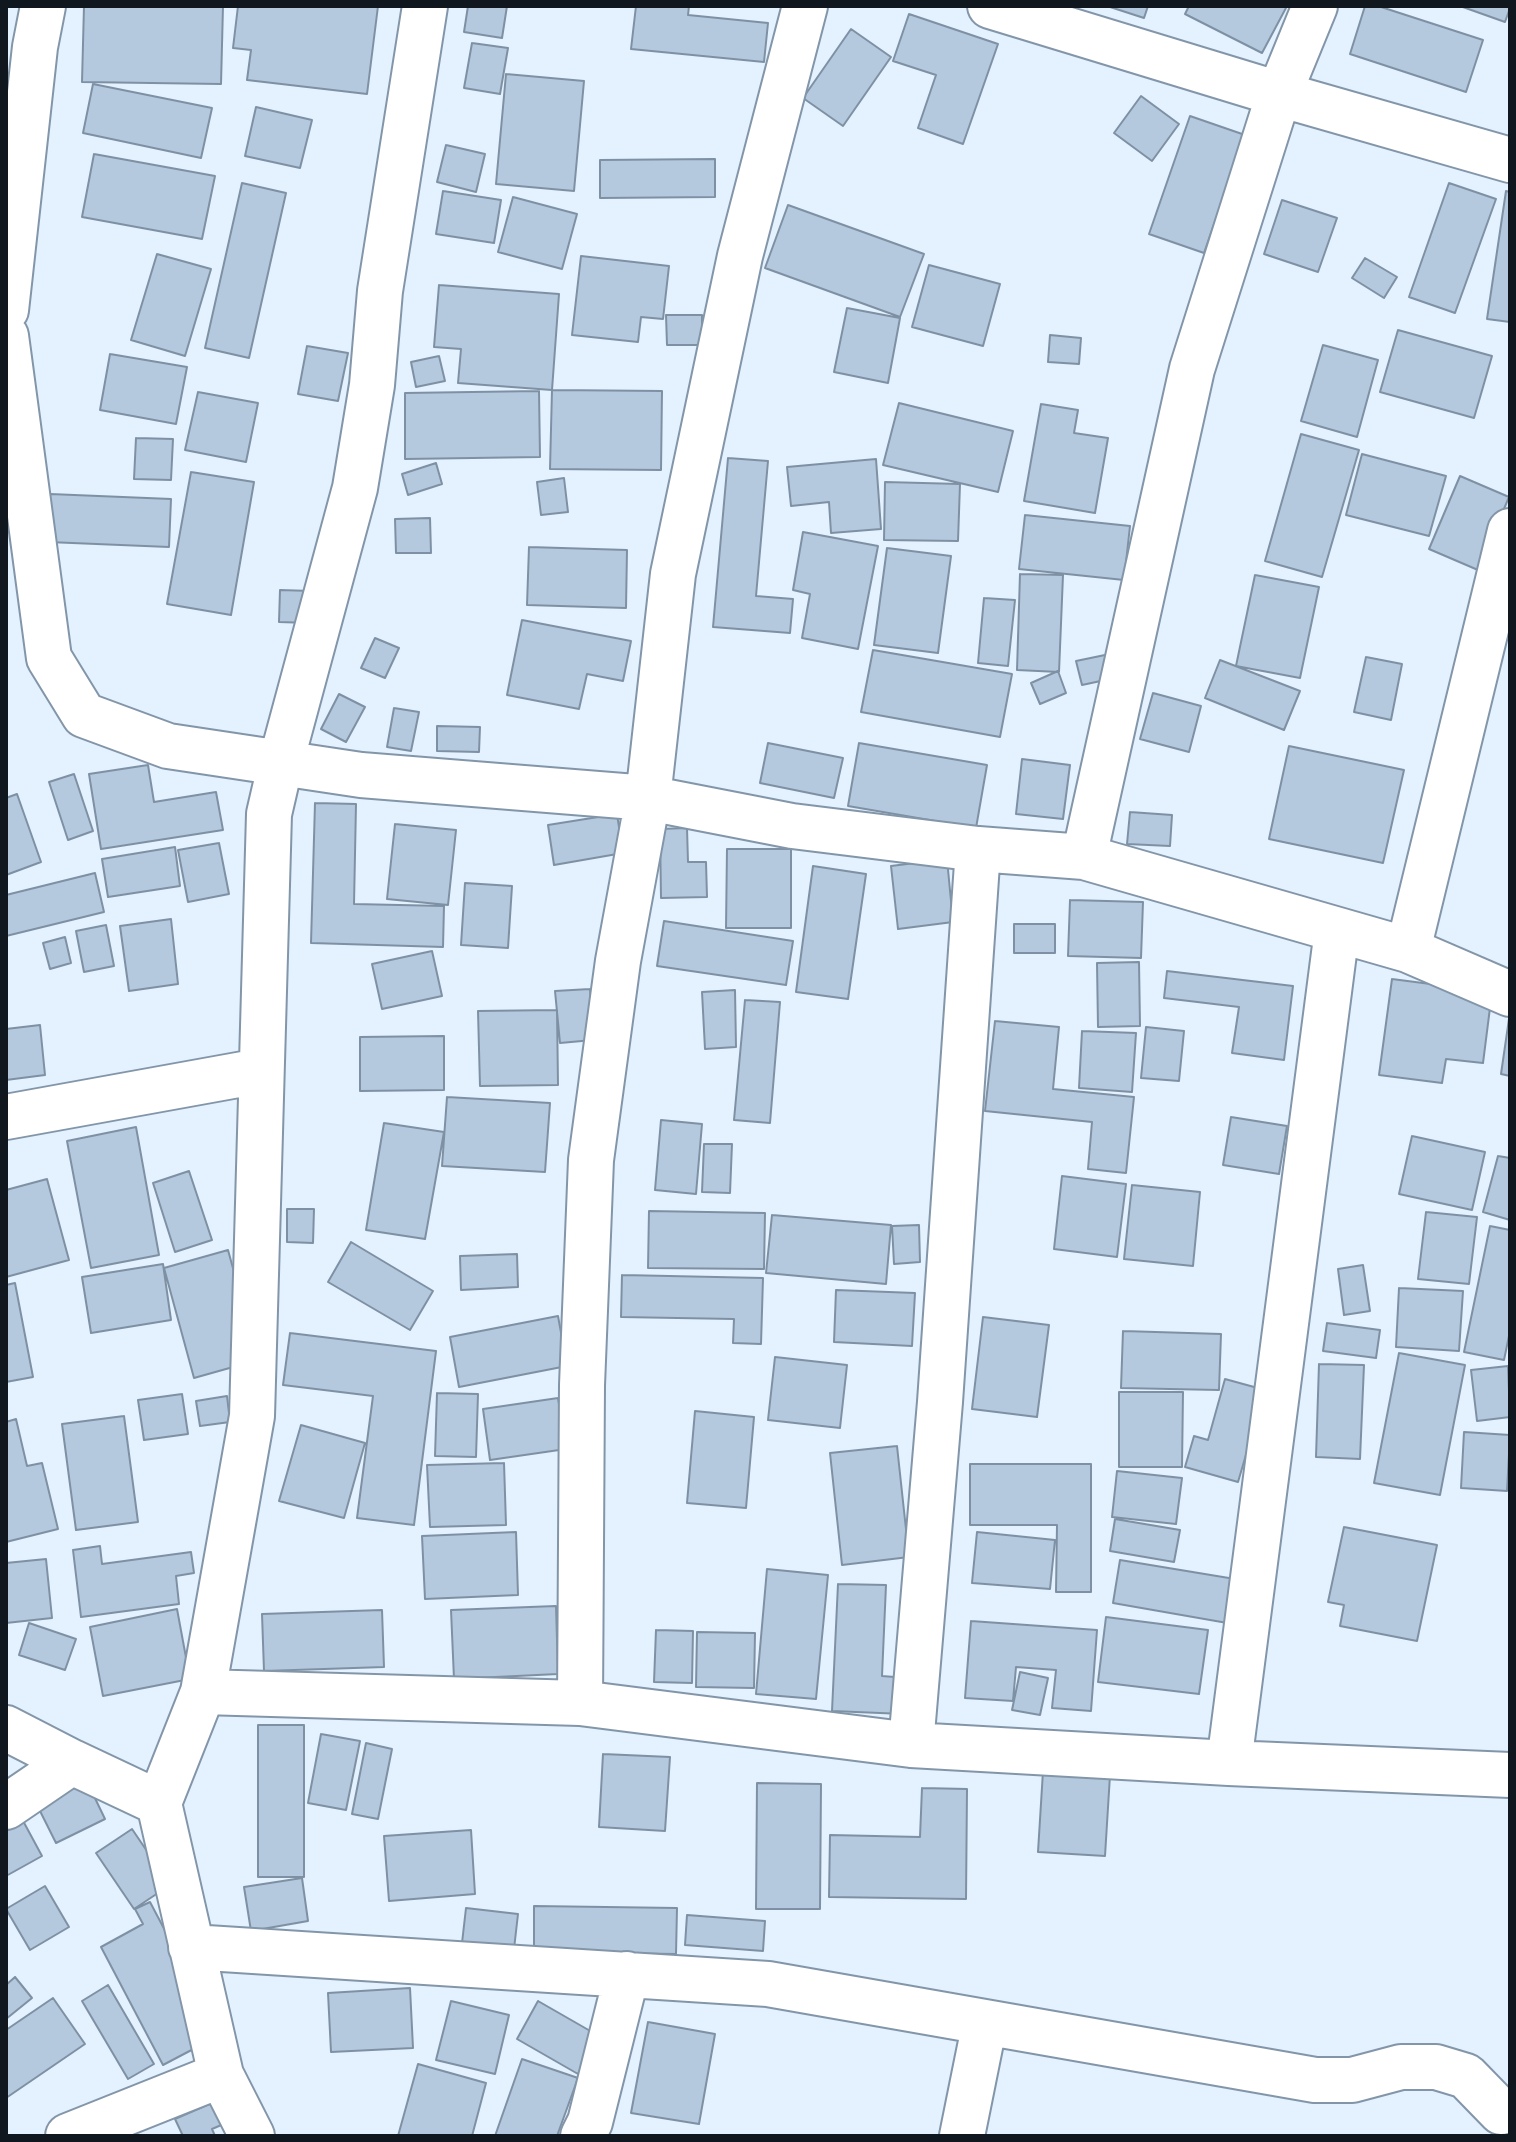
<!DOCTYPE html>
<html>
<head>
<meta charset="utf-8">
<style>
	body { margin:0 }
	#map { position:relative; width:1516px; height:2142px; overflow:hidden; background:#e4f1fe; font-family:Figtree,sans-serif }
	canvas { display:block }
	.frame { position:absolute; inset:0; border:8px solid #10171e; pointer-events:none }
</style>
</head>
<body>
<div id="map">
<canvas width="1516" height="2142"></canvas>
<div class="frame"></div>
</div>
<script>
const context = document.querySelector('canvas').getContext('2d');
context.lineJoin = 'round';
function fill(path, color) {
  context.fillStyle = color;
  context.fill(path, 'evenodd');
}
function toPath(rows) {
  const path = new Path2D();
  for (const r of rows) {
    path.moveTo(r[0], r[1]);
    for (let i = 2; i < r.length; i += 2) path.lineTo(r[i], r[i + 1]);
  }
  return path;
}
function stroke(path, color, width, dash) {
  context.strokeStyle = color;
  context.lineWidth = width;
  context.lineCap = dash ? 'butt' : 'round';
  context.setLineDash(dash || []);
  context.stroke(path);
}
const building = toPath([
	[84,6,223,6,221,84,82,82,84,6],
	[238,6,378,6,367,94,247,80,251,50,233,48,238,6],
	[468,6,507,6,502,38,464,32,468,6],
	[636,6,689,6,688,15,768,23,764,62,631,49,636,6],
	[1107,6,1148,6,1144,18,1107,6],
	[1189,6,1287,6,1262,53,1185,14,1189,6],
	[1365,6,1378,6,1483,40,1466,92,1350,54,1365,6],
	[1460,6,1510,6,1510,8,1505,22,1460,6],
	[909,14,998,44,963,144,918,128,936,75,893,61,909,14],
	[851,29,891,57,843,126,803,98,851,29],
	[472,43,508,48,500,94,464,88,472,43],
	[506,74,584,81,574,191,496,184,506,74],
	[93,84,212,108,201,158,83,133,93,84],
	[1141,96,1179,124,1152,161,1114,133,1141,96],
	[256,107,312,120,300,168,245,156,256,107],
	[1190,116,1245,135,1204,253,1149,234,1190,116],
	[446,145,485,154,476,192,437,182,446,145],
	[94,154,215,176,202,239,82,217,94,154],
	[715,159,715,197,600,198,600,160,715,159],
	[242,183,286,193,249,358,205,348,242,183],
	[1449,183,1496,199,1455,313,1409,297,1449,183],
	[443,191,501,200,494,243,436,234,443,191],
	[1506,191,1510,192,1510,322,1487,319,1506,191],
	[513,197,577,214,562,269,498,252,513,197],
	[1282,200,1337,218,1318,272,1264,254,1282,200],
	[788,205,924,254,900,317,765,268,788,205],
	[157,254,211,269,185,356,131,340,157,254],
	[581,256,669,266,663,319,641,317,638,342,572,335,581,256],
	[1365,258,1397,277,1384,298,1352,278,1365,258],
	[929,265,1000,284,983,346,912,327,929,265],
	[439,285,559,294,552,390,458,383,461,349,434,347,439,285],
	[847,308,900,318,888,383,834,372,847,308],
	[666,315,702,315,702,345,667,345,666,315],
	[1398,330,1492,356,1474,418,1380,392,1398,330],
	[1050,335,1081,338,1079,364,1048,362,1050,335],
	[1323,345,1378,360,1357,437,1301,421,1323,345],
	[307,346,348,353,338,401,298,394,307,346],
	[110,354,187,367,176,424,100,410,110,354],
	[439,356,445,381,416,387,411,362,439,356],
	[552,390,662,391,661,470,550,469,552,390],
	[539,391,540,457,405,459,405,393,539,391],
	[198,392,258,403,246,462,185,450,198,392],
	[899,403,1013,431,998,492,883,465,899,403],
	[1041,404,1078,410,1074,433,1108,438,1095,513,1024,501,1041,404],
	[1301,434,1359,450,1322,577,1265,561,1301,434],
	[136,438,173,439,171,480,134,479,136,438],
	[1362,454,1446,476,1429,536,1346,515,1362,454],
	[728,458,768,461,756,596,793,599,790,633,713,627,728,458],
	[876,459,881,529,831,533,829,502,791,506,787,467,876,459],
	[436,463,442,484,408,495,402,474,436,463],
	[191,472,254,482,231,615,167,604,191,472],
	[1460,476,1509,497,1478,570,1429,549,1460,476],
	[564,478,568,512,541,515,537,482,564,478],
	[885,482,960,484,958,541,884,540,885,482],
	[50,494,171,499,169,547,48,542,50,494],
	[1025,515,1130,526,1124,580,1019,569,1025,515],
	[430,518,431,553,396,553,395,519,430,518],
	[803,532,878,546,858,649,802,638,810,594,793,590,803,532],
	[529,547,627,550,626,608,527,605,529,547],
	[887,548,951,556,938,653,874,645,887,548],
	[1020,574,1063,575,1059,672,1017,670,1020,574],
	[1255,575,1319,587,1300,678,1236,666,1255,575],
	[280,590,311,591,309,623,279,622,280,590],
	[984,598,1015,600,1008,666,978,663,984,598],
	[522,620,631,641,623,681,587,674,579,709,507,695,522,620],
	[375,638,399,648,385,678,361,668,375,638],
	[873,650,1012,674,1000,737,861,712,873,650],
	[1105,655,1110,679,1082,685,1076,661,1105,655],
	[1366,657,1402,664,1391,720,1354,712,1366,657],
	[1220,660,1300,691,1284,730,1205,698,1220,660],
	[1058,671,1066,693,1040,704,1031,683,1058,671],
	[1153,693,1201,706,1189,752,1140,739,1153,693],
	[339,694,365,707,346,742,321,729,339,694],
	[394,708,419,712,411,751,387,747,394,708],
	[437,726,480,727,479,752,437,751,437,726],
	[768,743,843,758,834,798,760,783,768,743],
	[859,743,987,765,976,828,848,806,859,743],
	[1289,746,1404,770,1383,863,1269,839,1289,746],
	[1022,759,1070,765,1063,819,1016,814,1022,759],
	[148,765,154,802,216,792,223,830,101,849,89,774,148,765],
	[74,774,93,831,68,840,49,782,74,774],
	[17,794,41,862,6,875,6,798,17,794],
	[315,803,356,804,354,904,444,906,443,947,311,943,315,803],
	[1130,812,1172,815,1170,846,1127,844,1130,812],
	[617,814,623,853,554,865,548,825,617,814],
	[395,824,456,830,448,905,387,899,395,824],
	[687,828,688,862,706,862,707,897,661,898,660,829,687,828],
	[219,843,229,894,188,902,178,850,219,843],
	[175,847,180,886,108,897,102,859,175,847],
	[727,849,791,849,791,928,726,928,727,849],
	[947,859,953,922,898,929,891,866,947,859],
	[813,866,866,874,848,999,796,992,813,866],
	[95,873,104,912,6,936,6,895,95,873],
	[465,883,512,886,508,948,461,945,465,883],
	[1070,900,1143,902,1141,958,1068,956,1070,900],
	[171,919,178,984,129,991,120,926,171,919],
	[664,921,793,941,786,985,657,966,664,921],
	[1014,924,1055,924,1055,953,1014,953,1014,924],
	[106,925,114,966,84,972,76,931,106,925],
	[65,937,71,963,50,969,43,943,65,937],
	[432,951,442,996,382,1009,372,964,432,951],
	[1139,962,1140,1026,1098,1027,1097,963,1139,962],
	[1167,971,1293,986,1284,1060,1232,1053,1239,1007,1164,998,1167,971],
	[1392,979,1492,992,1483,1063,1446,1059,1442,1083,1379,1075,1392,979],
	[590,989,593,1040,560,1043,555,991,590,989],
	[735,990,736,1047,705,1049,702,992,735,990],
	[745,1000,780,1002,770,1123,734,1120,745,1000],
	[557,1010,558,1085,480,1086,478,1011,557,1010],
	[1510,1012,1510,1076,1501,1074,1510,1012],
	[995,1021,1059,1027,1053,1089,1134,1097,1126,1173,1088,1169,1092,1122,985,1111,995,1021],
	[40,1025,45,1075,6,1080,6,1029,40,1025],
	[1146,1027,1184,1031,1179,1081,1141,1078,1146,1027],
	[1082,1031,1136,1033,1132,1092,1079,1088,1082,1031],
	[444,1036,444,1090,360,1091,360,1037,444,1036],
	[447,1097,550,1103,545,1172,442,1166,447,1097],
	[1231,1117,1287,1126,1279,1174,1223,1165,1231,1117],
	[661,1120,702,1124,696,1194,655,1190,661,1120],
	[384,1123,444,1132,425,1239,366,1230,384,1123],
	[136,1127,159,1255,91,1268,67,1141,136,1127],
	[1412,1136,1485,1152,1472,1210,1399,1194,1412,1136],
	[704,1144,732,1144,730,1193,702,1192,704,1144],
	[1498,1156,1510,1158,1510,1220,1483,1212,1498,1156],
	[189,1171,212,1240,175,1252,153,1183,189,1171],
	[1062,1176,1126,1184,1117,1257,1054,1249,1062,1176],
	[47,1179,69,1260,6,1277,6,1190,47,1179],
	[1132,1185,1200,1192,1193,1266,1124,1259,1132,1185],
	[287,1209,314,1209,313,1243,287,1242,287,1209],
	[649,1211,765,1213,764,1269,648,1268,649,1211],
	[1426,1212,1477,1217,1469,1284,1418,1279,1426,1212],
	[772,1215,891,1225,886,1284,766,1273,772,1215],
	[919,1225,920,1262,894,1264,892,1226,919,1225],
	[1490,1226,1510,1230,1510,1331,1504,1360,1464,1352,1490,1226],
	[351,1242,433,1291,410,1330,328,1282,351,1242],
	[228,1250,258,1360,194,1378,164,1268,228,1250],
	[517,1254,518,1287,461,1290,460,1256,517,1254],
	[163,1264,171,1320,91,1333,82,1277,163,1264],
	[1363,1265,1370,1311,1344,1315,1338,1269,1363,1265],
	[622,1275,763,1278,761,1344,733,1343,734,1319,621,1317,622,1275],
	[15,1283,33,1377,6,1382,6,1285,15,1283],
	[1399,1288,1463,1291,1459,1351,1396,1347,1399,1288],
	[836,1290,915,1293,912,1346,834,1342,836,1290],
	[558,1316,567,1366,459,1387,450,1337,558,1316],
	[983,1317,1049,1325,1037,1417,972,1409,983,1317],
	[1327,1323,1380,1330,1376,1358,1323,1351,1327,1323],
	[1123,1331,1221,1334,1219,1390,1121,1388,1123,1331],
	[290,1333,436,1351,414,1525,357,1518,373,1396,283,1385,290,1333],
	[1399,1353,1465,1365,1440,1495,1374,1483,1399,1353],
	[775,1357,847,1365,840,1428,768,1420,775,1357],
	[1319,1364,1364,1365,1360,1459,1316,1457,1319,1364],
	[1508,1366,1510,1417,1477,1421,1471,1370,1508,1366],
	[1225,1379,1265,1390,1238,1482,1185,1467,1194,1436,1208,1440,1225,1379],
	[1119,1392,1183,1392,1182,1467,1119,1467,1119,1392],
	[437,1393,478,1394,476,1457,435,1456,437,1393],
	[182,1394,188,1434,144,1440,138,1400,182,1394],
	[227,1396,230,1422,200,1426,196,1401,227,1396],
	[558,1398,566,1449,490,1460,483,1409,558,1398],
	[695,1411,754,1417,746,1508,687,1503,695,1411],
	[124,1416,138,1522,76,1530,62,1424,124,1416],
	[16,1419,27,1466,42,1463,58,1529,6,1542,6,1422,16,1419],
	[301,1425,365,1443,344,1518,279,1501,301,1425],
	[1464,1432,1510,1435,1507,1491,1461,1488,1464,1432],
	[897,1446,909,1557,842,1565,830,1453,897,1446],
	[504,1463,506,1525,430,1527,427,1465,504,1463],
	[970,1464,1091,1464,1091,1592,1056,1592,1057,1525,970,1525,970,1464],
	[1117,1471,1182,1478,1176,1524,1112,1517,1117,1471],
	[1115,1519,1180,1530,1174,1562,1110,1551,1115,1519],
	[1344,1527,1437,1545,1417,1641,1340,1626,1344,1605,1328,1602,1344,1527],
	[516,1532,518,1595,425,1599,422,1536,516,1532],
	[977,1532,1055,1540,1050,1589,972,1583,977,1532],
	[100,1546,102,1564,191,1552,194,1573,176,1576,179,1604,81,1617,73,1550,100,1546],
	[46,1559,52,1618,6,1623,6,1563,46,1559],
	[1120,1560,1241,1580,1233,1624,1113,1603,1120,1560],
	[767,1569,828,1575,816,1699,756,1694,767,1569],
	[838,1584,886,1585,882,1676,907,1678,904,1714,832,1711,838,1584],
	[556,1606,558,1674,454,1679,451,1610,556,1606],
	[177,1609,190,1679,103,1696,90,1627,177,1609],
	[382,1610,384,1667,264,1671,262,1614,382,1610],
	[1106,1617,1208,1630,1199,1694,1098,1682,1106,1617],
	[971,1621,1097,1630,1091,1711,1052,1708,1056,1670,1016,1667,1013,1701,965,1698,971,1621],
	[29,1623,76,1639,65,1670,19,1655,29,1623],
	[656,1630,693,1631,692,1683,654,1682,656,1630],
	[697,1632,755,1633,754,1688,696,1687,697,1632],
	[1020,1672,1048,1678,1040,1715,1012,1710,1020,1672],
	[258,1725,304,1725,304,1877,258,1877,258,1725],
	[321,1734,360,1741,346,1810,308,1803,321,1734],
	[366,1743,392,1749,378,1819,352,1814,366,1743],
	[603,1754,670,1757,665,1831,599,1827,603,1754],
	[80,1767,105,1819,56,1843,30,1791,80,1767],
	[1043,1771,1110,1775,1105,1856,1038,1852,1043,1771],
	[757,1783,821,1784,820,1909,756,1909,757,1783],
	[922,1788,967,1789,966,1899,829,1897,830,1835,920,1837,922,1788],
	[15,1806,42,1856,6,1876,6,1811,15,1806],
	[132,1829,170,1885,134,1909,96,1853,132,1829],
	[471,1830,475,1894,389,1901,384,1836,471,1830],
	[302,1878,308,1921,251,1931,244,1887,302,1878],
	[45,1886,69,1927,30,1950,6,1909,45,1886],
	[150,1902,220,2035,163,2065,101,1947,143,1924,135,1909,150,1902],
	[534,1906,677,1908,676,1954,534,1952,534,1906],
	[466,1908,518,1914,514,1949,462,1943,466,1908],
	[687,1915,765,1921,763,1951,685,1945,687,1915],
	[15,1977,32,1998,6,2019,6,1985,15,1977],
	[108,1985,154,2064,128,2079,82,2001,108,1985],
	[410,1988,413,2048,331,2052,328,1993,410,1988],
	[53,1998,85,2044,6,2098,6,2030,53,1998],
	[451,2001,509,2015,495,2074,436,2060,451,2001],
	[538,2001,599,2036,578,2074,517,2039,538,2001],
	[648,2022,715,2034,699,2124,631,2113,648,2022],
	[522,2059,578,2078,557,2136,495,2136,522,2059],
	[418,2064,486,2083,472,2136,398,2136,418,2064],
	[230,2095,240,2117,212,2129,215,2136,183,2136,175,2119,230,2095]
]);
fill(building, '#b5c9de');
stroke(building, '#7e91a4', 2);
const minor = toPath([
	[990,6,1279,94,1510,160],
	[6,310,35,47,43,6],
	[6,336,49,658,84,715,168,746,361,775,648,798,792,826,978,849,1084,857,1408,950,1510,994],
	[1084,857,1192,369,1279,94,1315,6],
	[1408,950,1510,531],
	[6,1117,260,1071],
	[203,1692,580,1703,911,1745,1229,1763,1510,1775],
	[580,1703,582,1385,591,1160,618,961,648,798,673,574,740,256,805,6],
	[6,1728,72,1762],
	[911,1745,940,1402,978,849],
	[1229,1763,1337,930],
	[6,1807,72,1762,159,1803],
	[191,1947,768,1984,1315,2080,1352,2080,1401,2067,1436,2067,1466,2076,1501,2112],
	[68,2136,221,2075],
	[252,2136,221,2075,159,1803,203,1692,252,1416,269,814,281,762,355,488,372,385,380,291,425,6],
	[583,2136,590,2122,627,1974],
	[962,2136,985,2022]
]);
stroke(minor, '#8396a9', 48);
stroke(minor, '#fff', 44);
</script>
</body>
</html>
